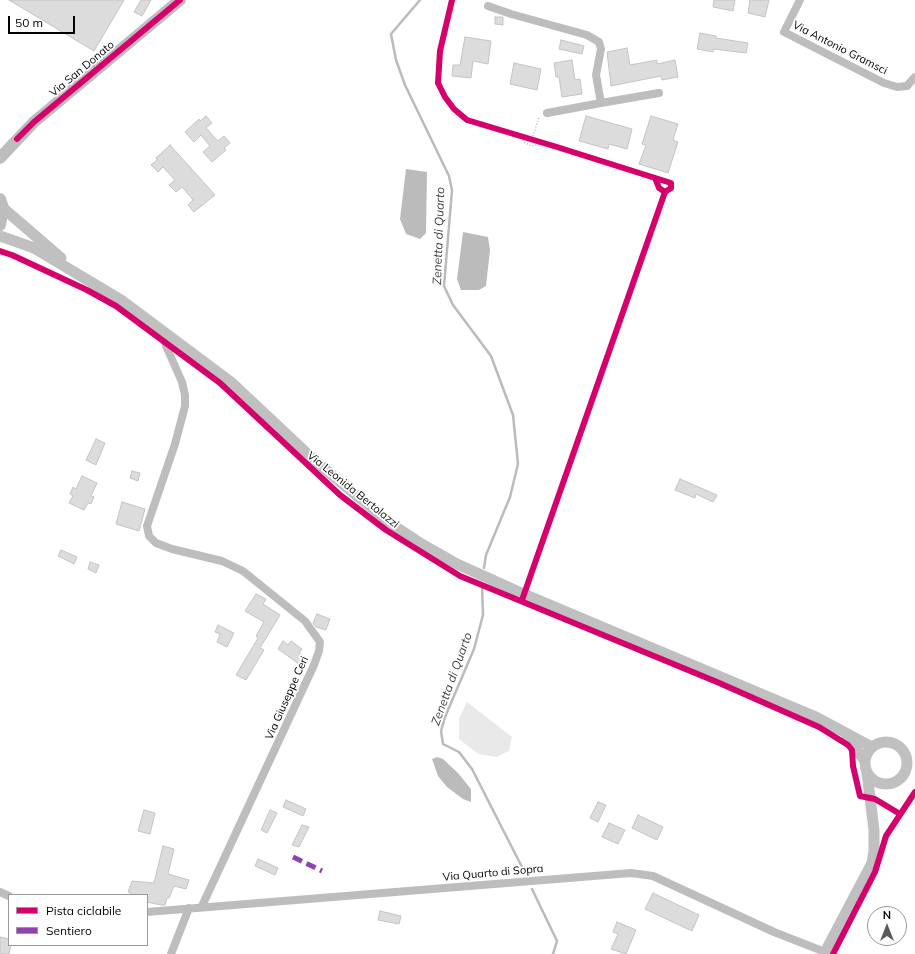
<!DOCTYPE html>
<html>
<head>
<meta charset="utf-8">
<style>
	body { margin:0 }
	#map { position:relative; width:915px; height:954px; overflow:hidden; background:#fff; font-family:Mulish,sans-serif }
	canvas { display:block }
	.legend { position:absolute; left:8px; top:894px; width:140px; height:52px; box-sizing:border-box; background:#fff; border:1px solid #999; margin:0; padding:5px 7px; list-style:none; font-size:12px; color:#000 }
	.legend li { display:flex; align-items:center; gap:8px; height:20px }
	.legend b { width:20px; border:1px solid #999 }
	.north { position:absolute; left:867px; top:906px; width:40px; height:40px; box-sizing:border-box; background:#fff; border:1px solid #999; border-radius:50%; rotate:0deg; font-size:11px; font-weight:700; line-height:16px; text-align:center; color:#000 }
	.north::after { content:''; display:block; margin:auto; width:14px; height:18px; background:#595959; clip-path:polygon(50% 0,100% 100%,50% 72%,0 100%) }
	.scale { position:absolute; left:8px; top:16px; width:67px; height:18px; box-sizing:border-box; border:2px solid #000; border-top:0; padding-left:5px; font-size:12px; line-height:14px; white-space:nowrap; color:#000; -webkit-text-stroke:3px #fff; paint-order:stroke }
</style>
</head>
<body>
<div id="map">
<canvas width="915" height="954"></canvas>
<ul class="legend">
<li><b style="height:5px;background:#d6006c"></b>Pista ciclabile</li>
<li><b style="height:5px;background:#8e44ad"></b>Sentiero</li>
</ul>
<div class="north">N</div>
<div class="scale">50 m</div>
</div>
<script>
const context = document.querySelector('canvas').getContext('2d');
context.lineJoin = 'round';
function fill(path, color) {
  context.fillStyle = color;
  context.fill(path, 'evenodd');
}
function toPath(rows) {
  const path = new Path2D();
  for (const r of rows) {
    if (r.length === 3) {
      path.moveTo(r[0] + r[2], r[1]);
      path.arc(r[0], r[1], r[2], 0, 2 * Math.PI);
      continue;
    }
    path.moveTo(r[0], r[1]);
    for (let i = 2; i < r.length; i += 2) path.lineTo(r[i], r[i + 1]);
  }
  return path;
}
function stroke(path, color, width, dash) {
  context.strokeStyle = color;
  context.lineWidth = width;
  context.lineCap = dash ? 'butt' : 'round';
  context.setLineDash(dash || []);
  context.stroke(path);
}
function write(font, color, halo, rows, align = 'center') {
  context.font = font + ' Mulish,sans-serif';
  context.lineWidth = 3.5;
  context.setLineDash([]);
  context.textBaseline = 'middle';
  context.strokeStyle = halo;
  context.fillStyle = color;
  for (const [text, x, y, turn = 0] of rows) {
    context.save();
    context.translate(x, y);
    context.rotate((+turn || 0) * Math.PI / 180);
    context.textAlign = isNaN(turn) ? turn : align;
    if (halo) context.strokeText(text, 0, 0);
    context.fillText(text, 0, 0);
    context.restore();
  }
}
fill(toPath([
	[467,702,512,737,509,751,496,757,478,754,459,739,459,719]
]), '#e9e9e9');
fill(toPath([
	[406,169,427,172,426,233,420,239,406,234,400,219],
	[463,232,488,237,490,250,486,286,479,290,461,290,457,279],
	[437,757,443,759,458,773,471,789,471,802,463,799,447,787,438,776,432,759]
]), '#bbb');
stroke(toPath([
	[420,0,391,34,396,60,405,85,449,176,452,190,444,286,453,305,491,356,513,415,518,464,510,497,486,555,484,568],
	[482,585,483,615,474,649,445,717,441,731,443,744,459,752,472,769,525,873],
	[532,889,557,941,553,954]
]), '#bbb', 2.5);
const building = toPath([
	[9,0,124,0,94,51,9,0],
	[141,0,151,0,142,16,134,12,141,0],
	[714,0,735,0,733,11,713,7,714,0],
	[750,0,769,0,765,17,748,13,750,0],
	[495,17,503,17,503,25,495,24,495,17],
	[700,33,716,36,716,38,748,43,746,53,714,49,713,52,697,49,700,33],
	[465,37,491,41,488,64,473,61,471,78,452,76,453,65,460,65,465,37],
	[561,40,584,46,582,54,559,49,561,40],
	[627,48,630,65,657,60,657,64,675,60,678,77,662,80,661,76,611,86,607,52,627,48],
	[572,60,575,80,580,79,582,94,562,97,559,77,556,77,554,63,572,60],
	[514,63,541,69,537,90,510,84,514,63],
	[206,116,212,123,206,128,218,141,224,136,230,143,224,148,226,150,212,162,203,152,210,146,201,135,194,142,185,132,199,119,200,121,206,116],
	[586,116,632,129,627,149,609,144,608,149,579,141,586,116],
	[651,116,678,124,673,140,678,142,668,173,639,164,646,145,642,144,651,116],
	[170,145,215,195,194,212,188,205,193,200,183,188,182,187,176,192,169,185,175,180,173,178,163,167,158,172,151,165,157,160,156,158,170,145],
	[96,439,105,443,96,465,86,460,96,439],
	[132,471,140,473,138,481,130,478,132,471],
	[82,476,97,483,91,496,94,497,91,504,88,503,84,510,69,503,73,496,70,494,73,487,76,489,82,476],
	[680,479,717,495,713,502,696,494,695,498,675,490,680,479],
	[122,502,145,509,139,531,116,524,122,502],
	[61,550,77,557,74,564,58,556,61,550],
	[90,562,99,565,96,573,88,569,90,562],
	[256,594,266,599,263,604,280,615,260,648,264,650,246,680,236,675,258,638,256,636,264,622,245,611,256,594],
	[317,614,330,619,326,630,316,627,313,623,317,614],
	[218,625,234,633,227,647,217,642,220,634,215,632,218,625],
	[283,641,288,645,291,641,302,649,299,653,304,656,299,664,278,649,283,641],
	[286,800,306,809,303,816,283,807,286,800],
	[598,802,606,805,598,822,590,818,598,802],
	[144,810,155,813,150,834,138,831,144,810],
	[270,810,277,813,267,833,261,830,270,810],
	[638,815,663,827,657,840,632,828,638,815],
	[609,823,625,830,618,844,602,837,609,823],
	[302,825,309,827,299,847,292,845,302,825],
	[163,846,174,849,168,874,189,880,186,889,174,886,169,898,167,898,165,905,161,905,147,902,147,895,134,895,128,892,132,881,154,883,163,846],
	[258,859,278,868,275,875,255,866,258,859],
	[653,893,699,915,692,931,645,909,653,893],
	[380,911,401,916,399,924,378,920,380,911],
	[617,922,636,930,626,954,611,949,618,934,613,932,617,922],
	[0,937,9,939,9,945,11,945,9,954,0,954,0,937]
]);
fill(building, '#dcdcdc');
stroke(building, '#c4c4c4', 1);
stroke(toPath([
	[519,135,525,143,532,146,543,143],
	[532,139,539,117]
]), '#b8b8b8', 1.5, [1, 2]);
stroke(toPath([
	[800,0,784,32,884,83,897,87,907,86,915,77],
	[488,6,511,14,587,35,599,42,601,49,596,75,601,103,547,113],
	[601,103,659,93],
	[162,330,166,346,182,382,185,395,185,406,175,444,147,526,149,536,156,543,172,549,222,561,243,571,305,621,320,642,319,651,314,665,202,906],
	[0,892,9,896],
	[147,912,631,873,653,876,774,932,825,952],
	[171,954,189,908]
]), '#bdbdbd', 8);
stroke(toPath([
	[3,208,61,258],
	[0,236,34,248,121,300,232,383,314,460,390,523,420,543,457,564,519,592,816,717,872,747],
	[847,737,865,761],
	[886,763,21],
	[824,954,872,863,874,851,874,830,867,773]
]), '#c0c0c0', 11);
stroke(toPath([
	[0,158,34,122,180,0],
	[0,199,3,208,0,225]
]), '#bdbdbd', 12);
stroke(toPath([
	[293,857,322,871]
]), '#8e44ad', 5, [10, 5]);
stroke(toPath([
	[452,0,440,51,438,83,445,97,454,109,467,120,557,147,671,183,671,188,665,192,659,188,655,178],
	[17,139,34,122,180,0],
	[0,251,12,255,87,290,116,306,220,383,340,495,386,530,460,576,717,682,819,727,848,745,852,750,853,766,860,796,875,799,900,814],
	[522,600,665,192],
	[833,954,875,872,886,836,915,792]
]), '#d6006c', 6);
write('11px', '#000', '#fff', [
	["Via Antonio Gramsci",840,48,27],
	["Via San Donato",82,69,-40],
	["Via Leonida Bertolazzi",353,490,39],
	["Via Giuseppe Ceri",287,698,-66],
	["Via Quarto di Sopra",493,873,-5]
]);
write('italic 12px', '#3f3f3f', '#fff', [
	["Zenetta di Quarto",439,236,-88],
	["Zenetta di Quarto",452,679,-70]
]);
</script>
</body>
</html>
